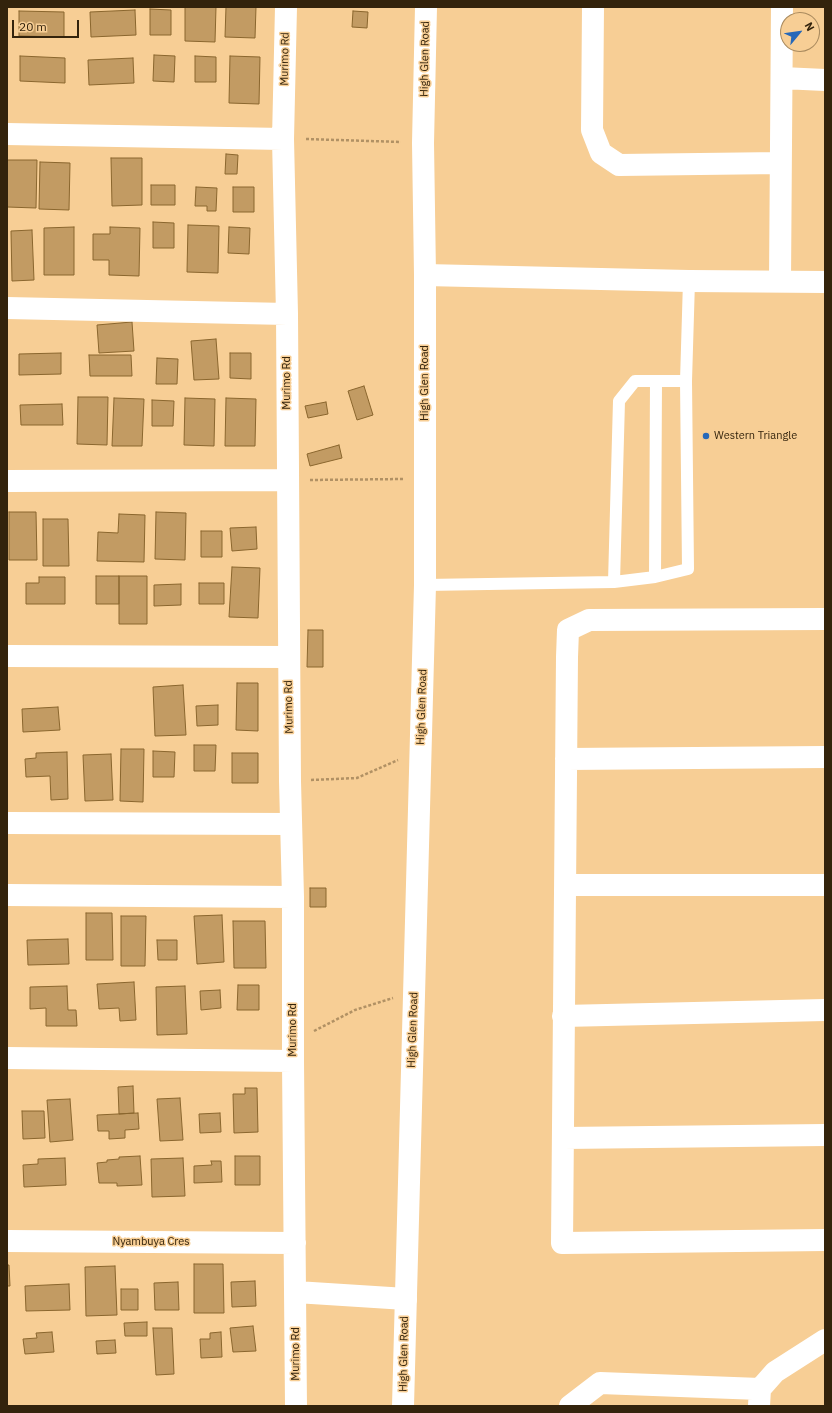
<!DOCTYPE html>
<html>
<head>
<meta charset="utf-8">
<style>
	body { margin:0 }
	#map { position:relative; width:832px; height:1413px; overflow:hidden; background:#f7ce95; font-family:"IBM Plex Sans",sans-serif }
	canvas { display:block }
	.frame { position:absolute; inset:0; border:8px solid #33230c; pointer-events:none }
	.north { position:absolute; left:780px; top:12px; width:40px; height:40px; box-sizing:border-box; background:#f7ce95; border:1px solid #a98a5e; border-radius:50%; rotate:61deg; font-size:11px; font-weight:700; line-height:16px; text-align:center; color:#33230c }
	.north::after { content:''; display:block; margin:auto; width:14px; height:18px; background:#2668b9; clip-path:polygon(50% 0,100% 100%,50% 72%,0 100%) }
	.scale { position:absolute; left:12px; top:20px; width:67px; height:18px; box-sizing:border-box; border:2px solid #33230c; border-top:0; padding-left:5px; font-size:12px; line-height:14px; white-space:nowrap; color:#33230c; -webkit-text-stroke:3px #f7ce95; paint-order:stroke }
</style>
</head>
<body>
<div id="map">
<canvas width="832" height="1413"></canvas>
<div class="frame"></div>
<div class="north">N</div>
<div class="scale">20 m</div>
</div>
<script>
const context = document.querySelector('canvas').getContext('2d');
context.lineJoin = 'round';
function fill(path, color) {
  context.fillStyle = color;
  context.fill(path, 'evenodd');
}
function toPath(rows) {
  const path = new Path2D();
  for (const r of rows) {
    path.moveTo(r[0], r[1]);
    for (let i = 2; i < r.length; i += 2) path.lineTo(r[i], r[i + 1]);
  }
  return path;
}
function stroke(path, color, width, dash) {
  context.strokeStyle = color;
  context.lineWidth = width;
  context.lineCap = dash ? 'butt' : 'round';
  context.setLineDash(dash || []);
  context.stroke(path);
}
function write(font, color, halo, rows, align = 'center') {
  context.font = font + ' "IBM Plex Sans",sans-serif';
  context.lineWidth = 3;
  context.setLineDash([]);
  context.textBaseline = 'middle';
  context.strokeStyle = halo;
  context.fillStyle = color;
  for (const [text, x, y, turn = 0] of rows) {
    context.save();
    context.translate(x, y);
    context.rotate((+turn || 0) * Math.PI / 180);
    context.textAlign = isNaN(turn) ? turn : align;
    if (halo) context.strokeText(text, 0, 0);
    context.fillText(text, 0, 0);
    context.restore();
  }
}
const building = toPath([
	[185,7,216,7,215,42,185,41,185,7],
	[226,7,256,7,255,38,225,37,226,7],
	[150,9,171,10,171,35,150,35,150,9],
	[135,10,136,35,91,37,90,12,135,10],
	[19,11,64,12,64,37,19,36,19,11],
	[353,11,368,12,367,28,352,27,353,11],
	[154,55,175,56,174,82,153,81,154,55],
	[20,56,65,58,65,83,20,81,20,56],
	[195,56,216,57,216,82,195,82,195,56],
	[230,56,260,57,259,104,229,103,230,56],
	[133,58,134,83,89,85,88,60,133,58],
	[226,154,238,155,237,174,225,174,226,154],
	[111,158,142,158,142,205,112,206,111,158],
	[7,160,37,160,36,208,7,207,7,160],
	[40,162,70,163,69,210,39,209,40,162],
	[151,185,175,185,175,205,151,205,151,185],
	[196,187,217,188,216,211,207,211,207,206,195,206,196,187],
	[233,187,254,187,254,212,233,212,233,187],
	[153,222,174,223,174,248,153,248,153,222],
	[188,225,219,226,218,273,187,272,188,225],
	[74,227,74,275,44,275,44,228,74,227],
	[110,227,140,228,139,276,109,275,109,260,93,260,93,234,110,234,110,227],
	[229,227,250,228,249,254,228,253,229,227],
	[32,230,34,280,12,281,11,231,32,230],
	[132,322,134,351,99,353,97,325,132,322],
	[216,339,219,379,194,380,191,341,216,339],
	[61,353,61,374,19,375,19,354,61,353],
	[230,353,251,353,251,379,230,378,230,353],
	[89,355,131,355,132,376,90,376,89,355],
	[157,358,178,359,177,384,156,384,157,358],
	[364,386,373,415,357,420,348,391,364,386],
	[78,397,108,397,107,445,77,444,78,397],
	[114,398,144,399,142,446,112,446,114,398],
	[185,398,215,399,214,446,184,445,185,398],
	[226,398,256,399,255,446,225,446,226,398],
	[152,400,174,401,173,426,152,426,152,400],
	[326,402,328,414,308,418,305,406,326,402],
	[62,404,63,425,21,425,20,405,62,404],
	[339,445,342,458,310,466,307,454,339,445],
	[9,512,36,512,37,560,9,560,9,512],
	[156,512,186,513,185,560,155,559,156,512],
	[119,514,145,515,144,562,97,561,98,532,118,533,119,514],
	[43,519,68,519,69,566,43,566,43,519],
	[256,527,257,549,232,551,230,528,256,527],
	[201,531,222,531,222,557,201,557,201,531],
	[232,567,260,568,258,618,229,617,232,567],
	[96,576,119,576,119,604,96,604,96,576],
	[119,576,147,576,147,624,119,624,119,576],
	[39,577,65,577,65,604,26,604,26,583,39,583,39,577],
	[199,583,224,583,224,604,199,604,199,583],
	[181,584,181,605,154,606,154,585,181,584],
	[308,630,323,630,323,667,307,667,308,630],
	[237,683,258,683,258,731,236,730,237,683],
	[183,685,186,735,155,736,153,687,183,685],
	[218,705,218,725,197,726,196,706,218,705],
	[58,707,60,730,23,732,22,709,58,707],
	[194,745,216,745,215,771,194,771,194,745],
	[121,749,144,749,143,802,120,801,121,749],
	[153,751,175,752,174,777,153,777,153,751],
	[67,752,68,799,51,800,50,776,26,777,25,759,36,758,36,753,67,752],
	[232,753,258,753,258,783,232,783,232,753],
	[111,754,113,800,85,801,83,755,111,754],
	[310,888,326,888,326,907,310,907,310,888],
	[86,913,112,913,113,960,86,960,86,913],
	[222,915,224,962,197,964,194,916,222,915],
	[121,916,146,916,145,966,121,966,121,916],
	[233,921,265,921,266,968,234,968,233,921],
	[68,939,69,964,28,965,27,940,68,939],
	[157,940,177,940,177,960,158,960,157,940],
	[134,982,136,1020,120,1021,119,1008,99,1009,97,984,134,982],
	[238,985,259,985,259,1010,237,1010,238,985],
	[67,986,68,1010,76,1010,77,1026,46,1026,46,1008,30,1009,30,987,67,986],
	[185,986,187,1034,157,1035,156,987,185,986],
	[220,990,221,1008,201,1010,200,991,220,990],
	[133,1086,134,1113,119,1114,118,1087,133,1086],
	[245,1088,257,1088,258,1132,234,1133,233,1094,245,1094,245,1088],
	[180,1098,183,1140,160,1141,157,1099,180,1098],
	[70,1099,73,1140,50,1142,47,1100,70,1099],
	[22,1111,44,1111,45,1138,23,1139,22,1111],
	[138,1113,139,1129,125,1130,125,1138,109,1139,109,1131,98,1131,97,1115,138,1113],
	[220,1113,221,1132,200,1133,199,1114,220,1113],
	[140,1156,142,1185,117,1186,117,1183,99,1183,97,1163,107,1162,107,1160,119,1159,119,1157,140,1156],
	[235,1156,260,1156,260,1185,235,1185,235,1156],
	[65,1158,66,1185,24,1187,23,1165,38,1164,38,1159,65,1158],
	[183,1158,185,1196,152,1197,151,1159,183,1158],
	[211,1161,221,1161,222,1182,194,1183,194,1166,212,1165,211,1161],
	[194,1264,223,1264,224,1313,194,1313,194,1264],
	[7,1265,9,1265,10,1286,7,1286,7,1265],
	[115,1266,117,1315,86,1316,85,1267,115,1266],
	[255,1281,256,1306,232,1307,231,1282,255,1281],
	[178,1282,179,1310,155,1310,154,1283,178,1282],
	[69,1284,70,1310,26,1311,25,1286,69,1284],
	[121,1289,138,1289,138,1310,121,1310,121,1289],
	[147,1322,147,1336,125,1336,124,1323,147,1322],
	[253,1326,256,1351,233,1352,230,1328,253,1326],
	[153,1328,172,1328,174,1374,156,1375,153,1328],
	[52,1332,54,1352,25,1354,23,1339,37,1338,36,1333,52,1332],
	[221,1332,222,1357,201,1358,200,1339,210,1339,210,1333,221,1332],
	[115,1340,116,1353,97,1354,96,1341,115,1340]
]);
fill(building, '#c29b63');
stroke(building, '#8a662e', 1);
stroke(toPath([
	[306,139,401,142],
	[310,480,403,479],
	[311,780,357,778,398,760],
	[314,1031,355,1010,393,998]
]), '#b19164', 2.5, [3, 2]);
stroke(toPath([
	[655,577,656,381],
	[614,582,619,401,635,381,686,381],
	[425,585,614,582,655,577,688,569,686,381,689,281]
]), '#fff', 12);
stroke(toPath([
	[286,7,283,139,287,314,290,781,293,897,293,1061,296,1406],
	[593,7,592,130,601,153,619,165,780,163],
	[782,78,825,80],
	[7,134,283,139],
	[425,275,689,281,825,282],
	[780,281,782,7],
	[7,308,287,314],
	[7,481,287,480],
	[825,619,589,620,568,630,567,657,562,1243,825,1240],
	[7,656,288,657],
	[566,759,825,757],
	[7,823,290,824],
	[566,885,825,885],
	[7,895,293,897],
	[563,1016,825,1010],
	[7,1058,293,1061],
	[564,1138,825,1135],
	[7,1241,295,1243],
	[296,1292,406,1299],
	[570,1406,600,1383,760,1389],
	[759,1406,760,1389,775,1372,825,1340]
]), '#fff', 22);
stroke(toPath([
	[403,1406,425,585,425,275,423,143,426,7]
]), '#fff', 22);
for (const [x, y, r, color] of [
	[706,436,4,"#2668b9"]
]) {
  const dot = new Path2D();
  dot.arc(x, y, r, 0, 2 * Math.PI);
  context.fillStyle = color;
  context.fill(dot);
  stroke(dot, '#f7ce95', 1.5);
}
write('11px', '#33230c', '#f7ce95', [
	["Murimo Rd",285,59,-89],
	["High Glen Road",425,59,-89],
	["Murimo Rd",287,383,-90],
	["High Glen Road",425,383,-90],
	["Murimo Rd",289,707,-91],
	["High Glen Road",422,707,-88],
	["Murimo Rd",293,1030,-90],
	["High Glen Road",413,1030,-88],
	["Nyambuya Cres",151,1242],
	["Murimo Rd",296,1354,-90],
	["High Glen Road",404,1354,-89]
]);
write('11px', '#33230c', '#f7ce95', [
	["Western Triangle",714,436]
], 'left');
</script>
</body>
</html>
